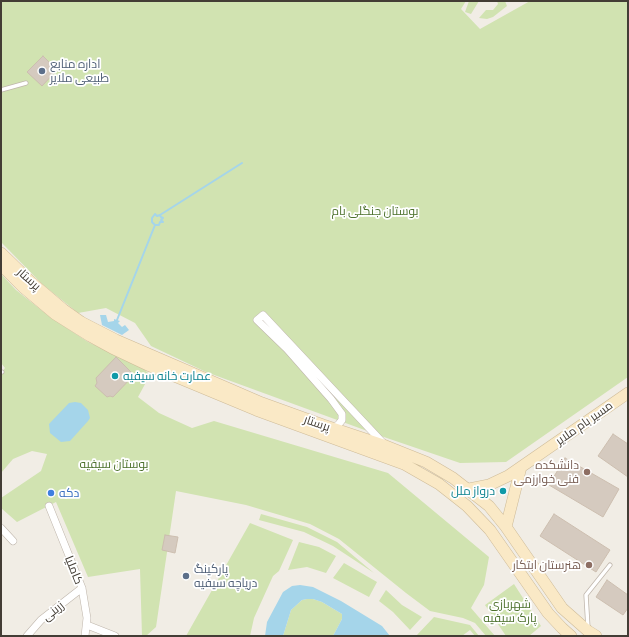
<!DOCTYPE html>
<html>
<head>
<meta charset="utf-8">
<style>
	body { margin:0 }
	#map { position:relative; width:629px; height:637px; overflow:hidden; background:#f1ede5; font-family:Barlow,sans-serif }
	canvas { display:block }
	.frame { position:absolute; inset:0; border:2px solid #433d35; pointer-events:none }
</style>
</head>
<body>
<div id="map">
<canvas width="629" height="637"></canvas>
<div class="frame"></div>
</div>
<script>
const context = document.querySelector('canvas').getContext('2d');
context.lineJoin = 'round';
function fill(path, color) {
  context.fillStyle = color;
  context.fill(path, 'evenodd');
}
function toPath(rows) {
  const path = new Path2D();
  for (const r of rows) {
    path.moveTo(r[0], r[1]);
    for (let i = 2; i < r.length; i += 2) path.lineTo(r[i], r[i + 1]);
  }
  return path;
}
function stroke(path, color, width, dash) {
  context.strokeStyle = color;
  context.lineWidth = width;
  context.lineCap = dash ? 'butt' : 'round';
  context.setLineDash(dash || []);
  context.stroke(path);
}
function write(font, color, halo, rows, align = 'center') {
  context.font = font + ' Barlow,Cairo,sans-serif';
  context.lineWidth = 3.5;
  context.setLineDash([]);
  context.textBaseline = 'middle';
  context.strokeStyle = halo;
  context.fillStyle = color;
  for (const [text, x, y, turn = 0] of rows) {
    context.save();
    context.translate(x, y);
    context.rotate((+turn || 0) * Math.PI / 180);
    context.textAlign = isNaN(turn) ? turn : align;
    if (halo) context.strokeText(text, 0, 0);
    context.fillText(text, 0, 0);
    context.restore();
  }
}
fill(toPath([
	[1,1,466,1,461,9,480,29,530,1,628,1,628,377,506,462,460,463,381,436,206,372,151,346,135,323,106,308,78,313,42,284,1,242],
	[469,1,479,1,471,14,465,12],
	[497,1,505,1,507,6,493,17,487,19,479,18,486,10,493,10,498,4],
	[1,274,16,290,50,317,88,342,143,368,150,375,138,397,159,413,192,428,214,421,388,473,489,557,484,585,471,608,495,636,486,636,475,623,463,618,430,611,406,593,339,539,310,524,246,505,176,491,156,627,146,636,142,636,140,569,88,577,56,502,17,522,1,508,1,498,41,471,47,454,32,451,13,459,1,473,1,373,5,368,1,363],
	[261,514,307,527,337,542,374,573,333,546,304,532,259,520],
	[250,523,293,540,279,571,273,576,254,618,250,636,186,636],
	[299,542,319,547,336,556,326,573,307,567,288,570],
	[344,563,377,582,369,597,333,578],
	[514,584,541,626,529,636,506,636,485,605],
	[386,590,402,605,422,617,410,630,393,612,379,601],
	[307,599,313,599,322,602,342,614,342,619,333,636,283,636,291,610,302,600],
	[434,617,470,625,479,636,475,636,470,630,462,636,416,636]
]), '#d1e3b1');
fill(toPath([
	[100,315,106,315,108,322,114,321,114,319,120,321,118,323,122,327,125,325,129,330,122,335,102,325],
	[75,402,81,403,88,410,90,418,88,421,70,441,61,442,50,433,49,424,69,403],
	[300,585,313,587,341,601,382,626,390,636,333,636,342,619,342,614,322,602,313,599,307,599,302,600,291,610,283,636,265,636,267,622,283,592,292,586]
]), '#a5d5ea');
stroke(toPath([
	[160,215,242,163],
	[117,320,155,225,159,225,160,222,163,222,161,220,163,218,161,217,160,215,157,216,155,214,152,218,152,222,155,225]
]), '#a5d5ea', 2);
const building = toPath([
	[43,56,57,70,42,86,27,72,43,56],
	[116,357,134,375,113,397,110,396,107,397,95,386,97,383,96,378,116,357],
	[613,434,628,444,628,477,598,456,613,434],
	[565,458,619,489,603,517,549,485,565,458],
	[554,514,610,550,596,572,540,536,554,514],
	[165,535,178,537,175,553,162,550,165,535],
	[607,580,628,595,628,608,623,615,596,597,607,580]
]);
fill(building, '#d5cabf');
stroke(building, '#ccbeaf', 1);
const lane = toPath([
	[1,90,26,83],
	[1,372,2,372],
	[588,628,586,595,610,565]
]);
const street = toPath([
	[332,428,338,425,342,420,342,414,331,399,287,349,257,320,263,315,384,444],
	[49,506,82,588,87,618,85,636],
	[1,528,13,541],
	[87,625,115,636],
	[27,636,41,620,82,588]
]);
const secondary = toPath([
	[1,253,31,282,64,310,81,322,116,340,262,403,323,425,386,446,426,462,453,478,489,506,506,527,562,608,588,631,596,636],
	[1,265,24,288,55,314,90,336,112,348,150,366,256,410,404,464,439,484,467,506,490,530,548,613,562,628,571,636],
	[469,489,489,485,508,476,628,393],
	[506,527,521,467]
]);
stroke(lane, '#bfb6ac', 5);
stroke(street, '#bfb6ac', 8);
stroke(secondary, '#cebb98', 12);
stroke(lane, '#fff', 3.5);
stroke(street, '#fff', 7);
stroke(secondary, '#fae9c6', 11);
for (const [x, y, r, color] of [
	[42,71,4,"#5c6f8a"],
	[115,376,4,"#0f9aa8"],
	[587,472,4,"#8d6e63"],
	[503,491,4,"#0f9aa8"],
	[51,493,4,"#3f7fe0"],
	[589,565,4,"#8d6e63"],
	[186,576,4,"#5c6f8a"]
]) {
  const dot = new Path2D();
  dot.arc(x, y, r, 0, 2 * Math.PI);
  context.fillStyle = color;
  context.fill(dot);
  stroke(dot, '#fff', 1.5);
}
write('12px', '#4e5e75', '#fff', [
	["اداره منابع",50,64],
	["طبیعی ملایر",50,78],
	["پارکینگ",194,569],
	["دریاچه سیفیه",194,583]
], 'left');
write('12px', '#4d712d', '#fff', [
	["بوستان جنگلی بام",375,211],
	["بوستان سیفیه",114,464],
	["شهربازی",510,604],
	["پارک سیفیه",510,618]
]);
write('12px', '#433d35', '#fff', [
	["پرستار",29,279,42],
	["پرستار",317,423,19],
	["مسیر بام ملایر",584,423,-35],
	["کاملیا",74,570,68],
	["زرینی",53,611,-39]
]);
write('12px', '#0d838f', '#fff', [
	["عمارت خانه سیفیه",123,376],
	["درواز ملل",495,491,"right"]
], 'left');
write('12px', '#785e54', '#fff', [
	["دانشکده",579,465],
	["فنی خوارزمی",579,479],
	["هنرستان ابتکار",581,565]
], 'right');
write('12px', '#366cbe', '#fff', [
	["دکه",59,493]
], 'left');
</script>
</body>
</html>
